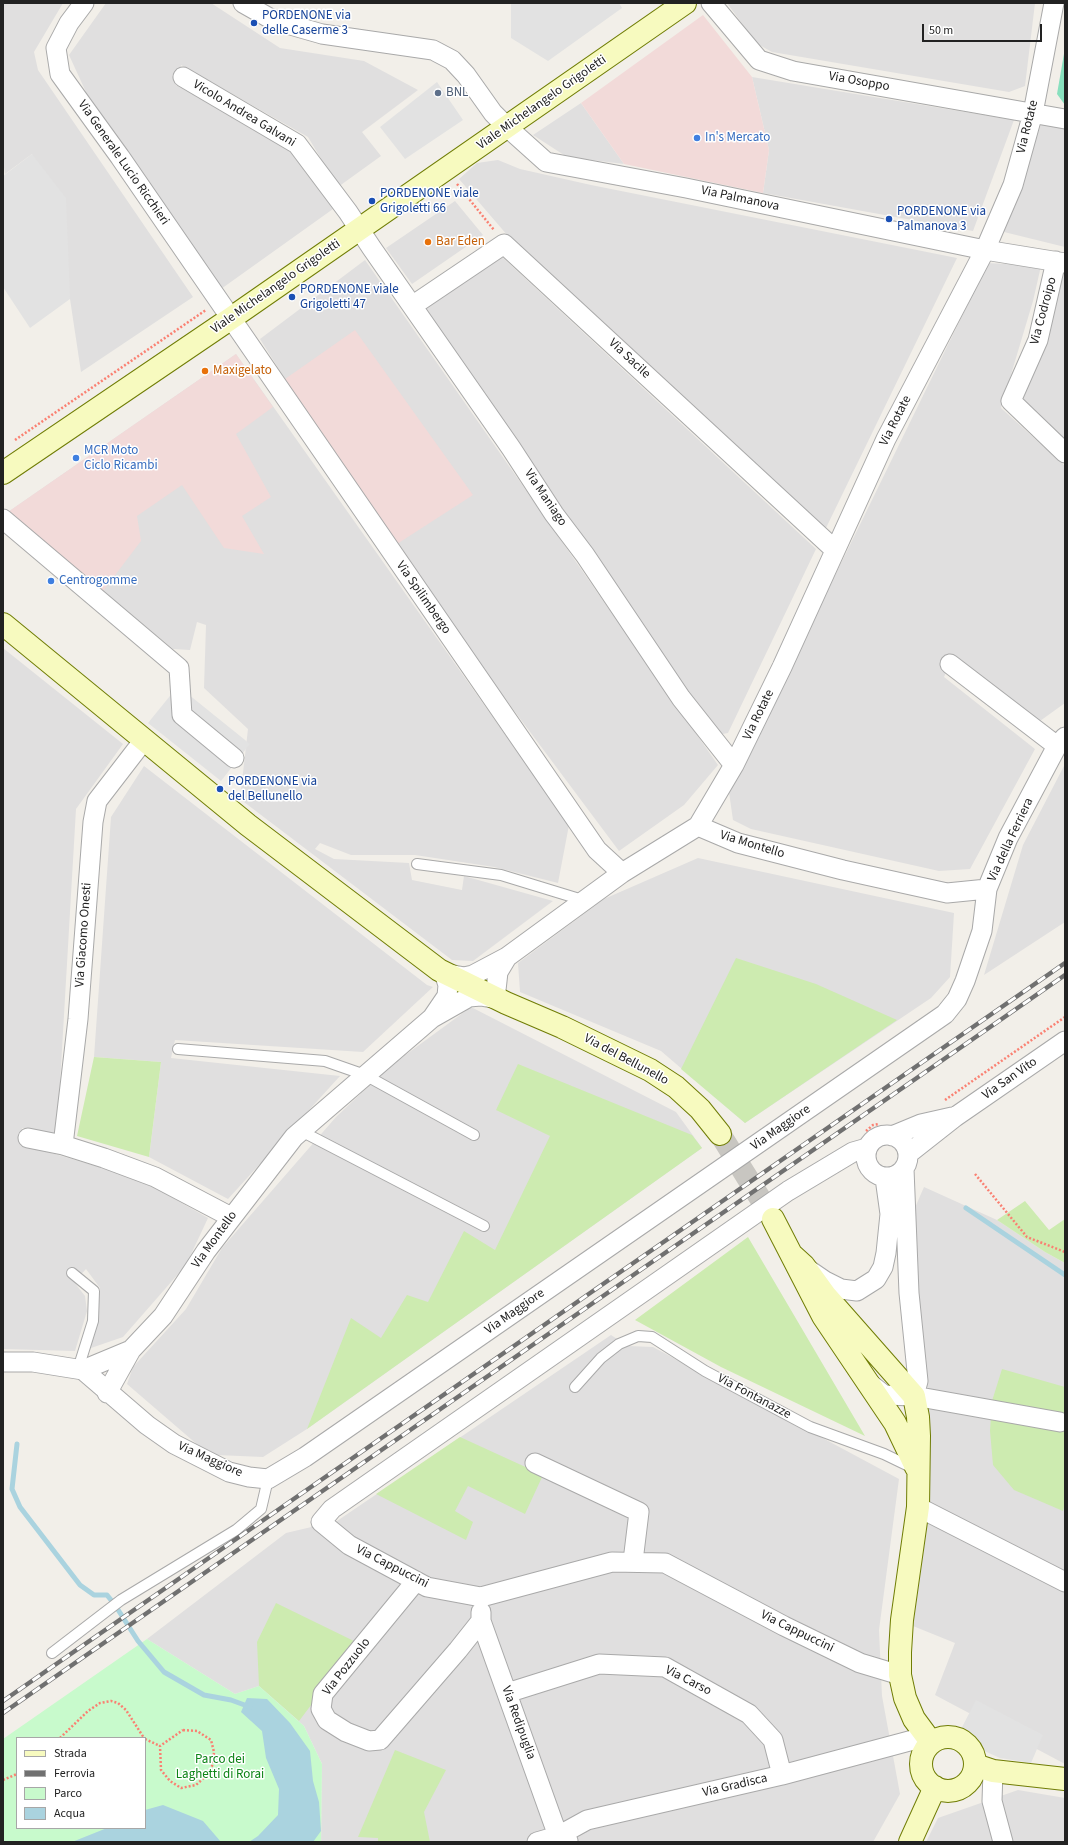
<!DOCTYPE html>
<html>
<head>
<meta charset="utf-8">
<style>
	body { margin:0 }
	#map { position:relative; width:1068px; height:1845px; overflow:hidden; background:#f2efe9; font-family:"Source Sans 3",sans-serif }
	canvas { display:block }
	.frame { position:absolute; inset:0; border:4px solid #222; pointer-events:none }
	.legend { position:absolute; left:16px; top:1737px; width:130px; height:92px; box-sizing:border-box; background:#fff; border:1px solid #a7a7a7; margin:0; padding:5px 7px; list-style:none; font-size:12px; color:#222 }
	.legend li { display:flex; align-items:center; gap:8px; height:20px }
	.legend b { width:20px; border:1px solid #a7a7a7 }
	.scale { position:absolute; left:922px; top:24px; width:120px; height:18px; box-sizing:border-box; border:2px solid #222; border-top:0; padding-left:5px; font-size:12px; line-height:14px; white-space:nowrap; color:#222; -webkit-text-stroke:3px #fff; paint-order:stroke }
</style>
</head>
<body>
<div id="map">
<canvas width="1068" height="1845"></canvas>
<div class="frame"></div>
<ul class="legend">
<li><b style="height:5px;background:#f7fabf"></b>Strada</li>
<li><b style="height:5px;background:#707070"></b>Ferrovia</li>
<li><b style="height:11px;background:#c8facc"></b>Parco</li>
<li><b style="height:11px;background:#aad3df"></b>Acqua</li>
</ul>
<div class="scale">50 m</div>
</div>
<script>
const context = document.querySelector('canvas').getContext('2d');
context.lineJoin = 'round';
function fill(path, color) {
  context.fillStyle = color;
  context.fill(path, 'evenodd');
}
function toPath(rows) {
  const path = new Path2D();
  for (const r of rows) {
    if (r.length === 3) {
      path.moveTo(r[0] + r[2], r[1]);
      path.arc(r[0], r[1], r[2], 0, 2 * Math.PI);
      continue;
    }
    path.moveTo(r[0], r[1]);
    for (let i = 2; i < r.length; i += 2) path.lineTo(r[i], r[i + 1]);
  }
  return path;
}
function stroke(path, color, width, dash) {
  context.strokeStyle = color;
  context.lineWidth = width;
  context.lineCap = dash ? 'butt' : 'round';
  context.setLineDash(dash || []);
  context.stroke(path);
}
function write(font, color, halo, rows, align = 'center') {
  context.font = font + ' "Source Sans 3",sans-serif';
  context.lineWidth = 3;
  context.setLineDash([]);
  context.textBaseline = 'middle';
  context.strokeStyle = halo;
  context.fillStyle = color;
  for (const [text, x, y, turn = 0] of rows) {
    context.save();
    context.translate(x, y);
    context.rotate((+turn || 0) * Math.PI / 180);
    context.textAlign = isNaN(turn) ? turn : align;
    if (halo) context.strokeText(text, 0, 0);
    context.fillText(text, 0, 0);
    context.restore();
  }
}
fill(toPath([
	[3,3,63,3,34,52,38,70,193,297,81,372,70,299,32,154,5,174,3,161],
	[106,3,211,3,280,48,364,61,418,90,362,132,381,156,338,187,308,137,181,65,176,85,285,145,333,209,221,289,91,103,69,55],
	[727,3,1035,3,1025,86,1009,92,772,52,756,43],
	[752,77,1014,120,973,231,763,193,769,150],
	[581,103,624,164,567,157,533,135],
	[1041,124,1065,129,1065,247,1004,232],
	[498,160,520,169,591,185,957,258,825,530,508,236,459,179,477,163],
	[455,201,483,235,412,284,386,248],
	[500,255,816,549,728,733,717,735,425,309],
	[365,260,718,765,684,805,619,851,486,673,285,379,260,339],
	[988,263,1041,266,1033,301,1001,408,1065,466,1065,703,1040,721,950,664,944,677,1035,749,970,869,939,871,751,829,733,820,729,792],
	[1062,272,1065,273,1065,443,1020,401],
	[236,354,569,825,558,883,494,867,415,855,351,855,320,843,315,849,334,859,409,863,412,880,462,890,464,876,553,901,473,961,452,960,240,799,248,729,204,688,206,625,197,622,190,650,173,649,8,512],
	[3,648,123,744,76,809,57,1135,22,1128,21,1144,140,1179,208,1218,186,1265,123,1337,91,1348,100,1288,86,1269,74,1282,85,1296,87,1311,75,1351,3,1349],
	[1065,764,1065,922,984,975,1023,845],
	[144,766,427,985,433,987,363,1052,175,1040,171,1058,340,1076,228,1199,149,1157,161,1062,94,1057,111,817],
	[698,858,954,913,950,977,931,998,745,1123,661,1051,520,992,518,963,604,899],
	[471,1007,676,1112,702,1148,307,1429,263,1457,217,1455,199,1446,127,1384,133,1367,186,1309,222,1248,336,1117,389,1067],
	[924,1187,997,1220,1045,1252,1065,1263,1065,1764,935,1695,955,1643,913,1626,930,1505,914,1210],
	[611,1335,628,1346,653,1347,899,1479,879,1630,882,1696,900,1794,873,1842,321,1842,322,1764,304,1726,259,1686,235,1694,147,1639,286,1533,337,1521],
	[1018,1790,1065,1798,1065,1842,926,1842,938,1818]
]), '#e0dfdf');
fill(toPath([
	[703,15,752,77,769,150,763,193,624,164,581,103],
	[355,330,473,495,397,544,285,379],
	[236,354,273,407,236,434,271,497,242,516,264,554,224,548,182,485,137,516,141,541,103,591,8,512]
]), '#f2dad9');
fill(toPath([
	[736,958,816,984,897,1020,745,1123,681,1069],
	[94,1057,161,1062,149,1157,77,1136],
	[518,1064,692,1135,702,1148,307,1429,351,1318,381,1338,407,1295,428,1302,464,1231,495,1250,550,1136,496,1110],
	[1025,1201,1049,1230,1065,1219,1065,1263,1045,1252,997,1220],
	[748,1237,865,1436,721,1367,635,1320],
	[1002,1369,1065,1387,1065,1503,1063,1511,1014,1490,993,1465,990,1431,992,1401],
	[460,1437,543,1475,525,1514,468,1486,455,1511,473,1522,466,1540,376,1494],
	[276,1603,358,1643,299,1721,259,1686,257,1642],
	[395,1750,446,1770,424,1812,430,1842,378,1842,378,1838,358,1837]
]), '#cdebb0');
fill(toPath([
	[147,1639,235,1694,259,1686,304,1726,322,1764,321,1842,3,1842,3,1739],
	[17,1738,145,1738,145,1828,17,1828]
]), '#c8facc');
fill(toPath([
	[1065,48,1065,105,1057,94]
]), '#88e0be');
fill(toPath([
	[511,3,619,3,622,8,548,61,511,38],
	[437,82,463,120,405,159,380,127],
	[32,154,66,198,70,299,30,328,3,287,3,176],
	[178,686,250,744,221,781,148,723],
	[976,1700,1043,1735,1031,1763,1000,1758,980,1749,958,1735]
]), '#e2e2e2');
fill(toPath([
	[247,1698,267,1699,290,1723,310,1751,313,1781,319,1802,321,1831,313,1842,249,1842,258,1836,278,1815,279,1789,266,1758,262,1731,241,1712],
	[163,1805,203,1821,221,1842,72,1842,107,1828,145,1828,145,1810]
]), '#aad3df');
stroke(toPath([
	[966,1208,1065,1275],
	[17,1444,12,1489,20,1507,80,1585,94,1595,107,1595,115,1605,138,1641,164,1672,204,1695,231,1700,250,1707]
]), '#aad3df', 5);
stroke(toPath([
	[720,1134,773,1219]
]), '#c8c6c1', 22, [22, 11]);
const lane = toPath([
	[417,864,501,875,586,901],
	[178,1049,325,1061,365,1075,474,1135],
	[301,1131,484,1226],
	[72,1273,94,1291,93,1321,78,1369],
	[575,1387,601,1358,619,1344,638,1336,652,1337,705,1371,810,1427,884,1454,913,1468],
	[52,1653,121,1600,236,1530,261,1509,268,1479]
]);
const street = toPath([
	[84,3,69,23,56,48,60,74,120,157,597,850,622,873],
	[243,3,273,20,322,34,433,50,452,60,466,75,493,113,507,127,546,162,686,188,985,250,1065,263],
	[711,3,759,60,793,71,1065,119],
	[183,77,297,144,348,212,371,247,511,448,554,514,585,555,681,698,734,765],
	[1056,261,1038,340,1011,401,1065,453],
	[412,306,504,244,835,550],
	[3,519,179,668,182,715,234,758],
	[950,664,1057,746],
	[144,740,97,801,93,822,78,1019,63,1145,104,1158,155,1177,231,1217],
	[698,826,738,843,843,870,947,893,987,889],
	[432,1018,447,996,448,985,444,973,464,977,473,975,507,957,622,873,698,826,734,765,782,667,886,439,985,250,1013,185,1033,113,1054,3],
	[887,1156,21],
	[892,1136,921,1124,952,1117],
	[28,1138,63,1145],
	[867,1148,853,1152,788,1191,332,1509,321,1522,349,1545,427,1587,481,1597,612,1562,665,1563,784,1626,860,1663,900,1675],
	[908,1154,955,1117,1065,1041],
	[904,1169,909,1293,918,1381,914,1396],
	[809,1270,825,1281,841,1289,857,1291,876,1279,883,1267,886,1253,890,1214,885,1178],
	[3,1362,33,1362,83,1370,147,1425,174,1444,229,1472,249,1477,268,1479,305,1457,945,1014,957,999,965,981,982,931,987,889,1008,838,1057,746,1065,737],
	[83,1370,131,1350],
	[869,1383,884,1395,914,1396,1060,1422],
	[107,1393,131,1350,163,1316,206,1251,294,1137,432,1018,469,997,481,996,497,999,496,990,498,972,507,957],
	[535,1463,639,1512,633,1561],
	[918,1507,1065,1582],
	[416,1581,323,1694,321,1709,327,1720,346,1732,369,1741,380,1740,458,1650,481,1621],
	[481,1612,481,1621,558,1836,568,1841],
	[507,1693,599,1664,665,1667,749,1714,773,1740,782,1775],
	[993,1771,992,1801,1003,1842],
	[537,1842,558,1836,587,1820,782,1775,928,1736]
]);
const secondary = toPath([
	[3,473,230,319,685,3],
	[3,624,248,825,439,970,506,1003,562,1027,650,1070,676,1087,700,1109,720,1134],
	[773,1219,823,1316,895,1423,916,1467],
	[793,1256,804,1266,825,1295,914,1396,918,1417,919,1436,918,1507,902,1620,900,1652,900,1675,905,1698,914,1719,931,1742],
	[948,1764,27],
	[975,1765,993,1771,1065,1779],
	[910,1842,935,1787]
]);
stroke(lane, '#a9a9a9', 12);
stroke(street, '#a9a9a9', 21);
stroke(secondary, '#707d05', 24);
stroke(toPath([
	[457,184,494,230],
	[15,440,206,310],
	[945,1100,1065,1017],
	[866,1131,873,1125,879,1124],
	[975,1174,1027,1237,1065,1252],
	[183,1730,197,1731,211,1740,214,1752,213,1764,207,1775,196,1785,181,1788,170,1781,161,1770,160,1746,183,1730],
	[60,1738,88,1711,100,1703,111,1701,118,1703,126,1710,144,1738],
	[145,1739,160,1746],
	[3,1780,17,1774]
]), '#fa8072', 2.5, [2, 2]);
stroke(lane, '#fff', 10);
stroke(street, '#fff', 19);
stroke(secondary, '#f7fabf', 22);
const rail = toPath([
	[3,1701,1065,963],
	[3,1713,1065,975]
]);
stroke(rail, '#707070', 4.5);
stroke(rail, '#fff', 3, [9]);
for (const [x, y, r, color] of [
	[254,23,4,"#1a4fb4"],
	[438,93,4,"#5c6f8a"],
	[697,138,4,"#3f7fe0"],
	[372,201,4,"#1a4fb4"],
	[889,219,4,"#1a4fb4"],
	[428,242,4,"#e8710a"],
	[292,297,4,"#1a4fb4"],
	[205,371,4,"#e8710a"],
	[76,458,4,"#3f7fe0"],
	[51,581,4,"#3f7fe0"],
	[220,789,4,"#1a4fb4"]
]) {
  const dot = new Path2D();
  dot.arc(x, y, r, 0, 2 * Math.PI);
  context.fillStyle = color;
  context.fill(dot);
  stroke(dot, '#fff', 1.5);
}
write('13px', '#164399', '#fff', [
	["PORDENONE via",262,16],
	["delle Caserme 3",262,31],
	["PORDENONE viale",380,194],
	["Grigoletti 66",380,209],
	["PORDENONE via",897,212],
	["Palmanova 3",897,227],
	["PORDENONE viale",300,290],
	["Grigoletti 47",300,305],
	["PORDENONE via",228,782],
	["del Bellunello",228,797]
], 'left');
write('13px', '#222', '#fff', [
	["Via Osoppo",859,82,10],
	["Viale Michelangelo Grigoletti",542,103,-35],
	["Vicolo Andrea Galvani",244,114,31],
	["Via Rotate",1028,127,-76],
	["Via Generale Lucio Ricchieri",123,163,55],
	["Via Palmanova",740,199,12],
	["Viale Michelangelo Grigoletti",276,287,-35],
	["Via Codroipo",1044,311,-75],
	["Via Sacile",629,359,43],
	["Via Rotate",896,421,-63],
	["Via Maniago",545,498,56],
	["Via Spilimbergo",423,598,55],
	["Via Rotate",759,715,-64],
	["Via della Ferriera",1011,840,-65],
	["Via Montello",752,845,17],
	["Via Giacomo Onesti",84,935,-86],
	["Via del Bellunello",626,1060,28],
	["Via San Vito",1010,1079,-35],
	["Via Maggiore",781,1128,-35],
	["Via Montello",215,1240,-54],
	["Via Maggiore",515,1312,-35],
	["Via Fontanazze",754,1397,28],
	["Via Maggiore",210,1460,24],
	["Via Cappuccini",392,1567,27],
	["Via Cappuccini",797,1632,26],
	["Via Pozzuolo",347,1667,-52],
	["Via Carso",688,1681,27],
	["Via Redipuglia",518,1723,70],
	["Via Gradisca",735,1786,-13]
]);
write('13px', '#4e5e75', '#fff', [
	["BNL",446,93]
], 'left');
write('13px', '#366cbe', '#fff', [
	["In's Mercato",705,138],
	["MCR Moto",84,451],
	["Ciclo Ricambi",84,466],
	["Centrogomme",59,581]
], 'left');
write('13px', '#c56008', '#fff', [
	["Bar Eden",436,242],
	["Maxigelato",213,371]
], 'left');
write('13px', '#0c8416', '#fff', [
	["Parco dei",220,1760],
	["Laghetti di Rorai",220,1775]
]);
</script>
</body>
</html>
